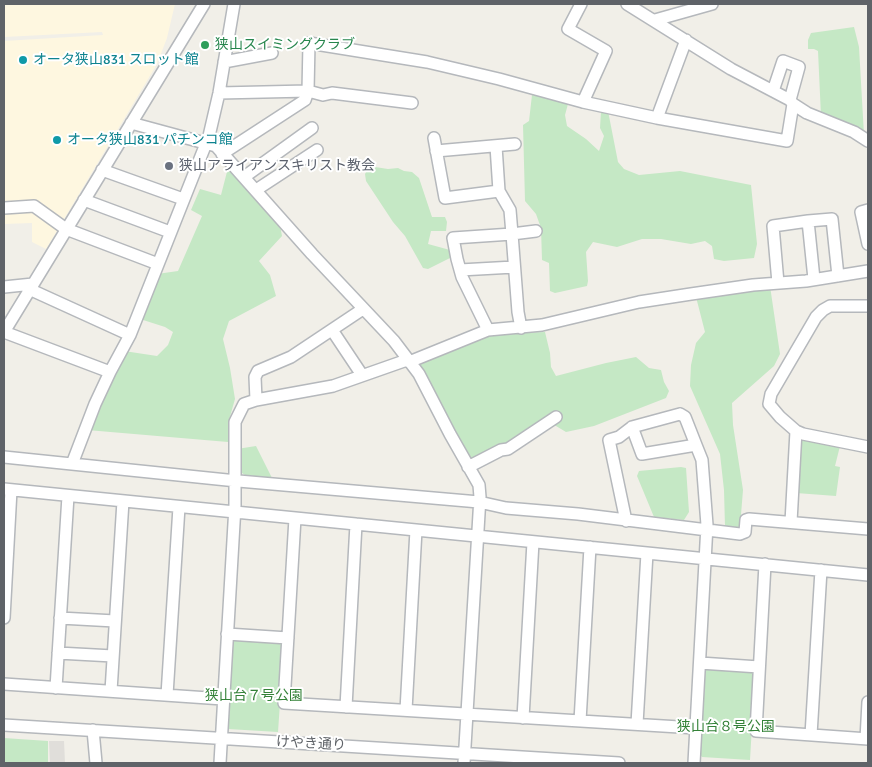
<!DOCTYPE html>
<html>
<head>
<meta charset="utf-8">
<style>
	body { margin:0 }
	#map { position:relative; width:872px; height:767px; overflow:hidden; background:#f1efe8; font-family:Signika,sans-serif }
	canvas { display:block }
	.frame { position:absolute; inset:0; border:5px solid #5f6368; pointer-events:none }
</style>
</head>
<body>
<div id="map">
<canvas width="872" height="767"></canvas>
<div class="frame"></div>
</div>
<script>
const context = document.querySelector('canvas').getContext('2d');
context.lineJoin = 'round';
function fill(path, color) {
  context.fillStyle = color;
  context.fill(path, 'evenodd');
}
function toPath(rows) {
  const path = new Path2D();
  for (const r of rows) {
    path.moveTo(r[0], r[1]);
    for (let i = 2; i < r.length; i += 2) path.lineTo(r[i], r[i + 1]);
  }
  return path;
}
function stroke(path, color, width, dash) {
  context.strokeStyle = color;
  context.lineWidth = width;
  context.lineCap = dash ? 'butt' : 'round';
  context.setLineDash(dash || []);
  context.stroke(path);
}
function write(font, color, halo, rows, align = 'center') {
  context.font = font + ' Signika,"Noto Sans JP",sans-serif';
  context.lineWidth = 4;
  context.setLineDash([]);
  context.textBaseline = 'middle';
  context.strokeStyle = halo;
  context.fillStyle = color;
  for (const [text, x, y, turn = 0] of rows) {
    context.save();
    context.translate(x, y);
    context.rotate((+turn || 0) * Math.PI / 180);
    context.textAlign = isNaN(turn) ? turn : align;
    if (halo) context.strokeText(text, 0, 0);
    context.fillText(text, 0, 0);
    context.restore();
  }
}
fill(toPath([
	[4,4,175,4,167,38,157,64,46,249,32,242,32,223,4,224,4,41,103,35,102,32,4,37]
]), '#fef7e0');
fill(toPath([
	[49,741,64,741,65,763,50,763]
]), '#e0deda');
fill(toPath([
	[854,27,859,47,864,135,821,116,818,51,814,49,808,49,808,40,811,33],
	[532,95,555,99,568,104,565,115,567,126,586,139,599,151,604,136,600,128,601,111,608,111,618,162,624,169,639,175,680,171,751,185,757,244,754,258,724,261,714,259,712,246,705,241,691,244,661,239,642,239,617,247,593,242,586,252,588,281,587,286,555,293,550,291,549,263,542,260,541,228,536,214,525,201,523,125,529,121],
	[229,164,279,220,282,236,259,261,270,275,276,296,229,321,223,339,230,368,235,399,229,420,228,442,87,430,124,351,157,356,168,345,173,332,165,327,140,319,157,274,178,271,202,216,191,210,200,189,221,195],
	[375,167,388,169,398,168,404,171,412,172,419,178,432,217,445,217,447,222,446,231,431,231,428,244,450,250,452,257,428,269,423,268,405,236,393,222,366,181,365,174,368,169],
	[770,286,780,354,774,366,732,403,733,425,743,490,740,527,736,529,725,527,724,490,720,454,690,386,691,365,696,343,705,332,696,297],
	[545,332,550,353,551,367,556,376,606,363,636,357,649,368,661,370,664,382,669,391,666,398,594,426,566,432,556,426,539,423,506,445,471,462,417,362,492,334],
	[801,437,840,446,835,466,840,467,836,496,796,493],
	[256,446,272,478,245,475,239,471,237,449],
	[681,467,686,468,689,512,684,520,654,517,637,476,639,471],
	[234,638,280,641,284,644,278,732,228,729,225,725,230,641],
	[706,667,752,670,755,674,750,760,702,757,698,752,704,669],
	[4,738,48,741,48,763,4,763]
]), '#c5e8c5');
const minor = toPath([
	[581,4,568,29,606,51,583,102],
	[627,4,731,69,790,100,793,104,807,113,854,132,868,141],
	[655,20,712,4],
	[224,62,272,53],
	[773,91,783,61,799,67,790,100],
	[219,93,308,91,323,95,332,93,412,103],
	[657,118,686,40],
	[131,123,216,146,312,254,394,341,419,374,450,434,479,485,480,497,464,763],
	[434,138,445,198,499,191,510,210,512,234,453,238,457,259,462,277,488,330],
	[496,146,499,191],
	[436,151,515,144],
	[222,154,305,100,308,91,309,43,427,62,499,79,583,102,657,118,787,141,793,104],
	[102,170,183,199],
	[244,177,312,128],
	[256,190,317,150],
	[84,200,170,232],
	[4,208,34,206,66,229,158,264],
	[868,210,861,212,868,244],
	[808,221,814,279],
	[460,270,514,267],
	[778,283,773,226,808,221,832,219,838,276],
	[4,287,33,284],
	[29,289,130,335],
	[868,306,830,306,823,310,816,317,771,394,769,404,780,417,796,431,803,434,868,447],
	[521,328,518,312,512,234,536,231],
	[332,330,362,375],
	[4,332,204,4],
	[4,332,110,372],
	[409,362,488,330,542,325,639,302,691,294,753,285,806,281,868,271],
	[256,400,255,377,258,371,291,357,363,309],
	[680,414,685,417,696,445,642,454,632,427,680,414],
	[4,457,227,480,479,502,506,508,578,514,740,534,745,532,746,520,749,519,868,529],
	[72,464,95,404,110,372,130,335,209,136,219,93,234,4],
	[468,467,501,450,508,449,556,417],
	[4,489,868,575],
	[295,518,284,703,696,728],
	[626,521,609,440,619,437,632,427],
	[791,522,796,431],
	[765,564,756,731,868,739],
	[4,618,11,490],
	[60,618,115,621],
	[227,634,288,638],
	[58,653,113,656],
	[700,663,759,667],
	[4,684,223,699],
	[56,688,68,496],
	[111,691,123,501],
	[167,695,179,507],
	[346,707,356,524],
	[406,710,416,530],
	[523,718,533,542],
	[580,721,590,547],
	[637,724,647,553],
	[4,725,619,763],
	[93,730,96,763],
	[811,735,821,570],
	[866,739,868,702],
	[220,763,235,506,235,422,244,404,256,400,333,386,407,360],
	[694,763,707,525,702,460,696,445]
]);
stroke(minor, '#b5b8bc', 14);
stroke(minor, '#fff', 11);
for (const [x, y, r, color] of [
	[205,45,5,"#2e9e5b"],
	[23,60,5,"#0f9aa8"],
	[57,140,5,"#0f9aa8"],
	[169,166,5,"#6b7280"]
]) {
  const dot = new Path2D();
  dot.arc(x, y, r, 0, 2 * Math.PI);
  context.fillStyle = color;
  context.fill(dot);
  stroke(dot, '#fff', 2);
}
write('14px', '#27864d', '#fff', [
	["狭山スイミングクラブ",215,45]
], 'left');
write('14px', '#0d838f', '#fff', [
	["オータ狭山831 スロット館",33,60],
	["オータ狭山831 パチンコ館",67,140]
], 'left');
write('14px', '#5b616d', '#fff', [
	["狭山アライアンスキリスト教会",179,166]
], 'left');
write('14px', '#348238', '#fff', [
	["狭山台７号公園",254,696],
	["狭山台８号公園",726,727]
]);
write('14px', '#5f6368', '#fff', [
	["けやき通り",311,744,3]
]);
</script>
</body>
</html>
